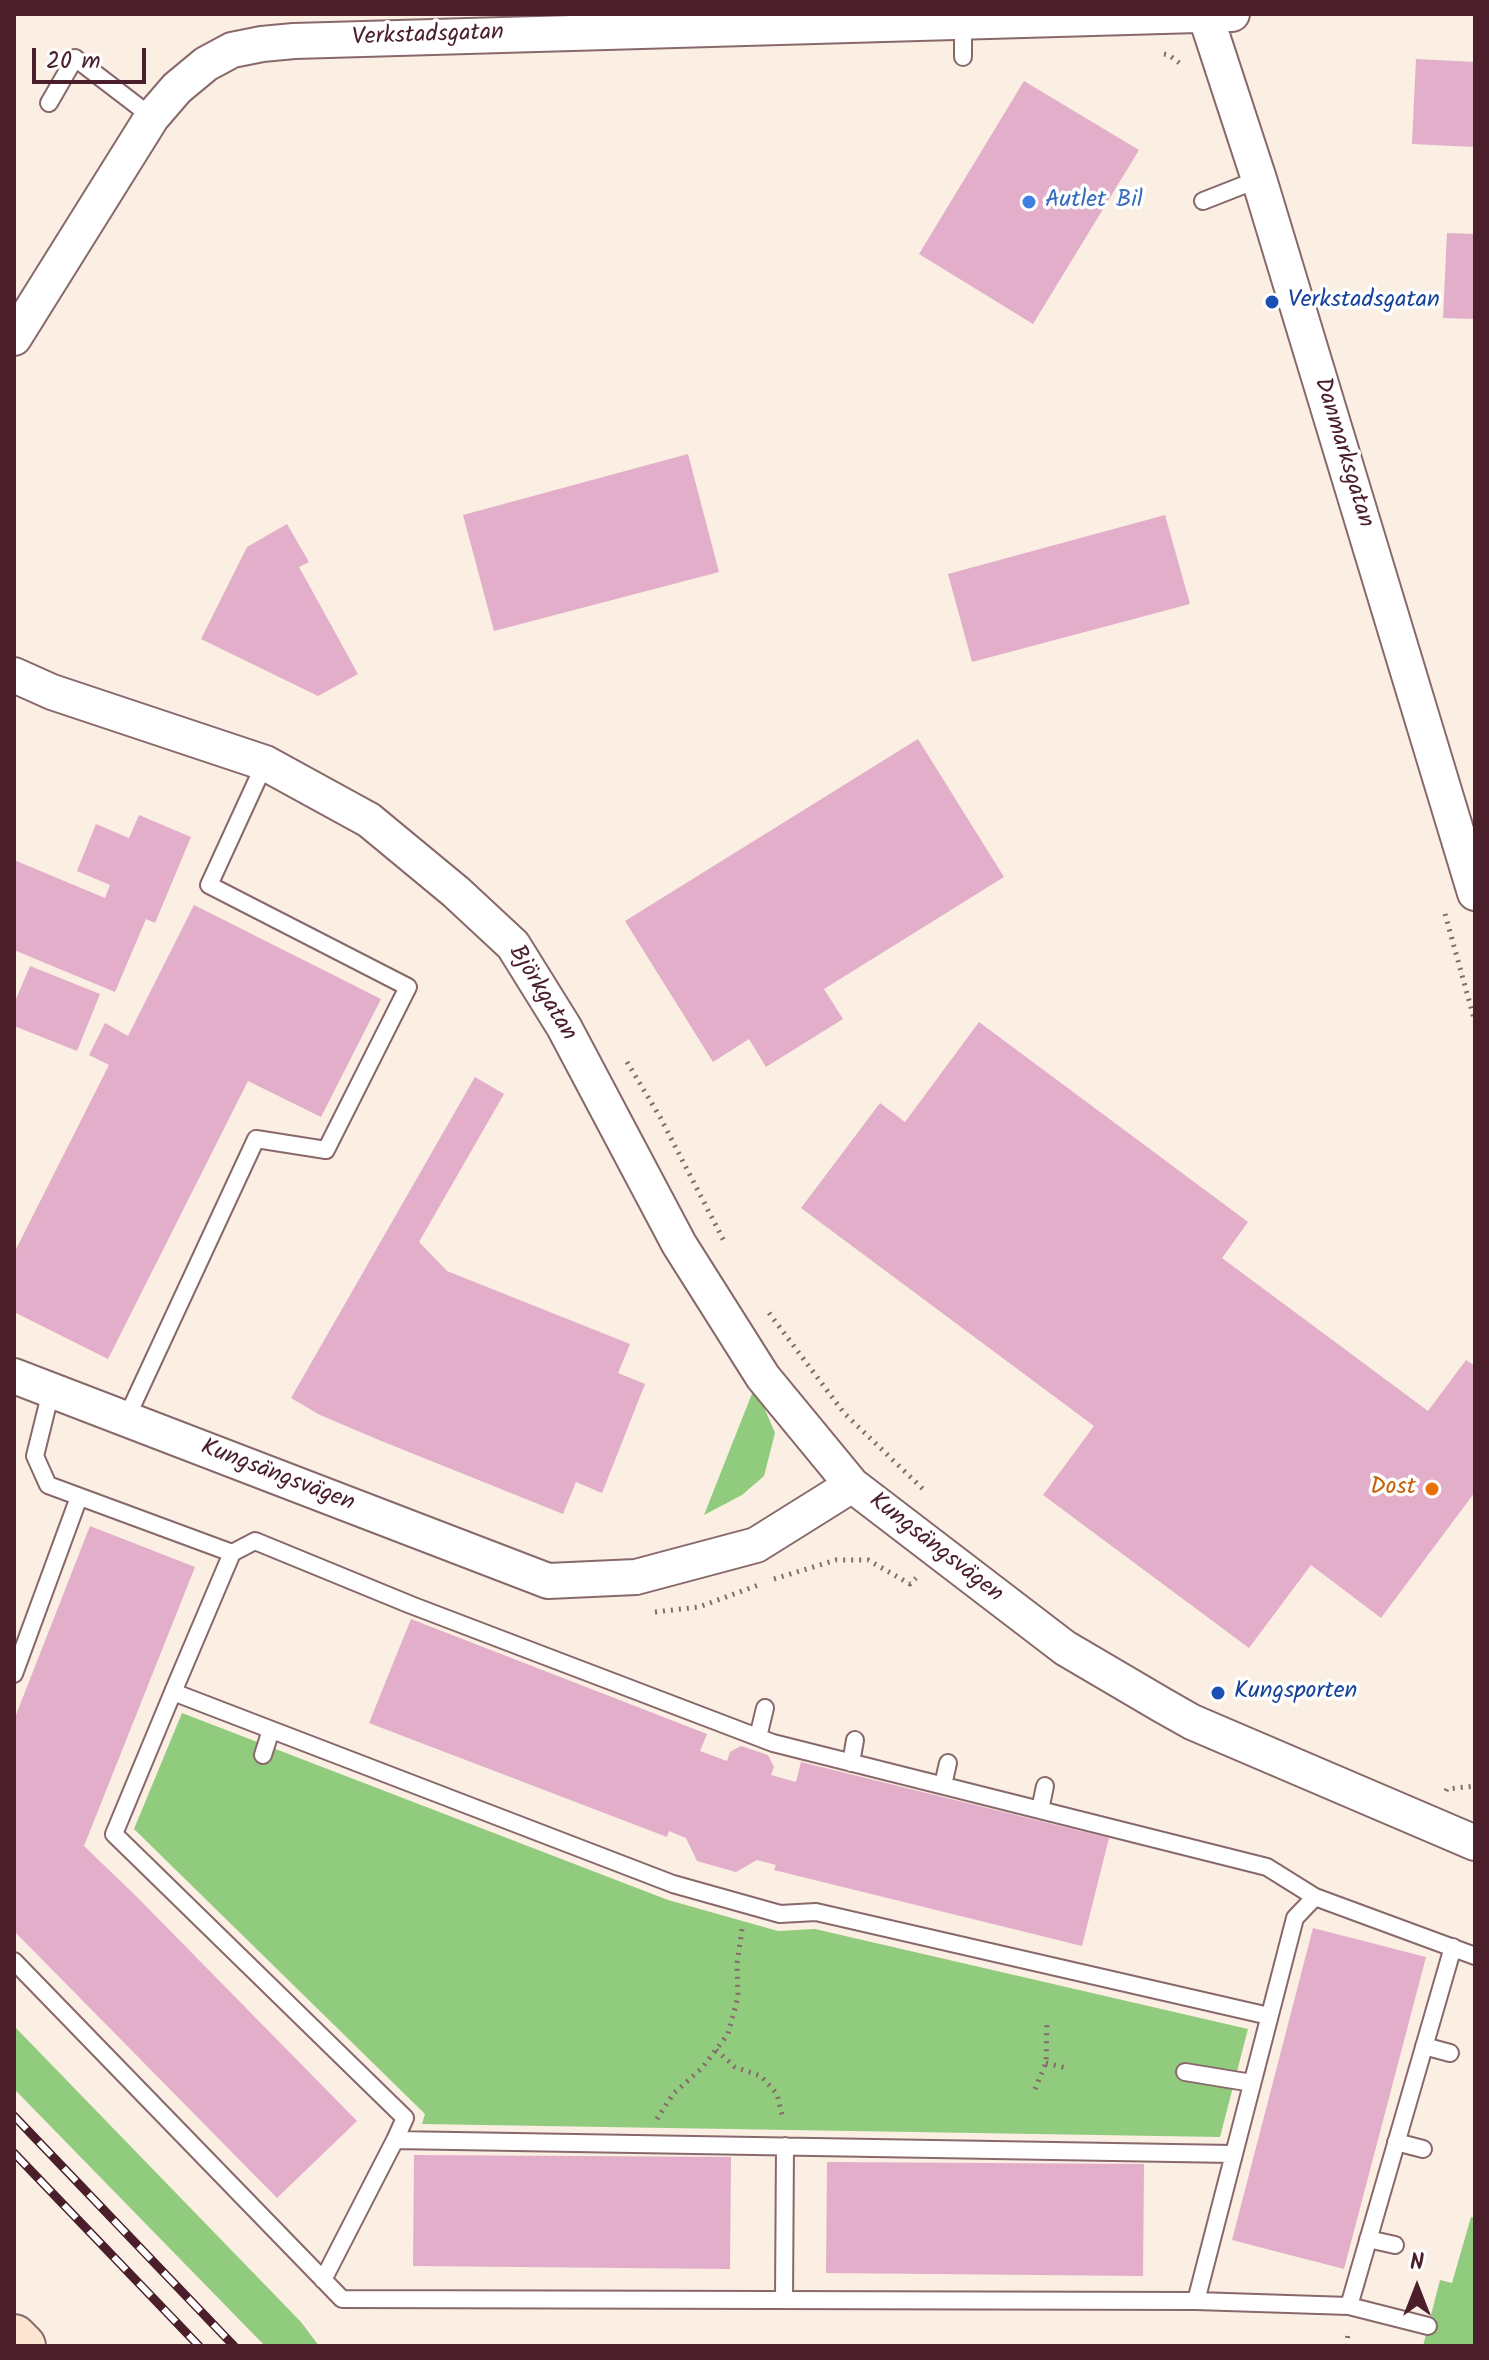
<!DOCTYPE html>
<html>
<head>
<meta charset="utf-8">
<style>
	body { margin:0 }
	#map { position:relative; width:1489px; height:2360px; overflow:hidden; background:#faefe2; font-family:Kalam,sans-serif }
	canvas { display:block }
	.frame { position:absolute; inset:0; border:16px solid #4a1f2b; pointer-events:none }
	.north { position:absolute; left:1377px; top:2248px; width:80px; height:80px; -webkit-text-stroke:6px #fff; paint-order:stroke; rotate:0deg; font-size:22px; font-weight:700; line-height:32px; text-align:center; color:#4a1f2b }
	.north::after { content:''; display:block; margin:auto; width:28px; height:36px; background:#4a1f2b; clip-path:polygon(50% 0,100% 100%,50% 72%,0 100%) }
	.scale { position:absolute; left:32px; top:48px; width:114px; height:36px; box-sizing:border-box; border:4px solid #4a1f2b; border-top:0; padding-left:10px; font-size:24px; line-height:28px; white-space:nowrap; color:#4a1f2b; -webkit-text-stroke:6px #fff; paint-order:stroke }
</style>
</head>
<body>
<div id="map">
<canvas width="1489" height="2360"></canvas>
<div class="frame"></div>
<div class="north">N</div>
<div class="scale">20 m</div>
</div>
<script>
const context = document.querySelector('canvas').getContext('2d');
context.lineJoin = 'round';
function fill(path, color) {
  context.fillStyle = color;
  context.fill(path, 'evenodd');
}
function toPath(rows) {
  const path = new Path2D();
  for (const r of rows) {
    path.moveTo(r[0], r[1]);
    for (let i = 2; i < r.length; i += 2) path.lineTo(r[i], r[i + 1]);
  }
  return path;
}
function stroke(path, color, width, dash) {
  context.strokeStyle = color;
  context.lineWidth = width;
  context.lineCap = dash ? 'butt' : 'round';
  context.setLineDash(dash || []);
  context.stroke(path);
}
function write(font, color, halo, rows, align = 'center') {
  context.font = font + ' Kalam,sans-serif';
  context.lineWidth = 7;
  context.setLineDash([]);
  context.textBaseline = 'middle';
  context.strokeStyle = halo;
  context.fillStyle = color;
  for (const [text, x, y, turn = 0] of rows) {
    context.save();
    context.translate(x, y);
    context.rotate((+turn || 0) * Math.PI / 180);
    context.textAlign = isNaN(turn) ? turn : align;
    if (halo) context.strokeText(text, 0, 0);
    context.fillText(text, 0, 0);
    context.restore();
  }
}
fill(toPath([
	[755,1386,775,1433,764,1476,742,1495,704,1515],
	[182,1713,668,1900,778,1931,815,1929,1248,2029,1220,2137,422,2124,425,2114,134,1829],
	[14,2026,301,2322,319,2346,265,2346,21,2096,14,2089],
	[1471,2217,1475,2218,1475,2346,1423,2346,1440,2280,1452,2283]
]), '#91cb7e');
fill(toPath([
	[1416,59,1475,62,1475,147,1412,144],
	[1024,81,1139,150,1033,324,919,254],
	[1447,233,1475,234,1475,319,1443,318],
	[688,454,719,572,494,631,463,515],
	[1165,515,1190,604,972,662,948,574],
	[287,524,309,562,299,567,358,674,318,696,201,639,247,547],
	[918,739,1004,877,824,989,843,1019,766,1067,749,1039,713,1062,625,921],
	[139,815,191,837,155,923,146,919,115,992,14,950,14,860,105,898,110,885,77,871,96,824,129,838],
	[194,905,381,999,321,1117,248,1081,108,1359,14,1312,14,1253,109,1065,89,1055,105,1023,128,1036],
	[30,966,100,994,77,1051,14,1026,14,998,16,999],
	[979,1022,1248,1222,1222,1258,1428,1411,1466,1360,1475,1366,1475,1492,1381,1618,1311,1565,1249,1648,1043,1495,1094,1426,801,1208,880,1103,905,1122],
	[475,1077,504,1094,419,1242,447,1271,630,1344,618,1373,645,1384,602,1493,576,1482,563,1514,379,1440,320,1415,291,1398],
	[90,1526,195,1567,84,1846,135,1895,357,2121,277,2198,14,1931,14,1720],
	[411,1619,707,1734,700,1751,727,1761,730,1752,741,1746,768,1755,774,1767,771,1775,796,1782,801,1762,1109,1838,1082,1946,774,1870,776,1865,757,1860,736,1872,697,1861,686,1838,669,1831,667,1837,369,1723],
	[1313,1928,1426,1957,1344,2269,1232,2240],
	[414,2155,731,2157,730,2269,413,2266],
	[827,2162,1144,2164,1143,2276,826,2273]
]), '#e2aec9');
const service = toPath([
	[963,22,963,57],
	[49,103,75,58,152,117],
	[1203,201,1259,179],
	[51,1391,35,1456,48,1485,232,1553,255,1541,411,1605,773,1743,1267,1867,1315,1897,1475,1956],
	[126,1419,256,1139,326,1150,408,987,209,885,265,763],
	[232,1553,173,1692,673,1884,780,1914,816,1912,1269,2016],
	[14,1674,79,1497],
	[173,1692,114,1834,405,2118,395,2140],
	[758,1737,765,1708],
	[263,1755,271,1730],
	[851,1763,855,1740],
	[943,1785,948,1763],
	[1040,1810,1045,1786],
	[14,1961,342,2299,1196,2301,1349,2306,1453,1947],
	[1424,2046,1450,2053],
	[1185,2072,1252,2083],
	[1396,2142,1423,2149],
	[1368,2239,1395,2245],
	[323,2280,395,2140,1233,2154],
	[784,2300,785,2146],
	[1196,2301,1295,1918,1315,1897],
	[1349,2306,1428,2326]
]);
const minor = toPath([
	[1205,14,1259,179,1475,893],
	[14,338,152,117,177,88,206,64,232,50,262,44,294,41,1232,14],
	[14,675,52,692,265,763,369,820,456,892,513,945,564,1027,679,1244,763,1377,852,1485,1065,1648,1162,1705,1192,1722,1475,1843],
	[14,1376,548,1581,636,1577,756,1545,852,1485]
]);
const secondary = toPath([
	[14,2337,23,2346]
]);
stroke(service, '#88686b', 20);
stroke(minor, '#88686b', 38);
stroke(secondary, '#88686b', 48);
stroke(toPath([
	[1164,54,1169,55,1182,65],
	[1445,914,1475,1022],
	[627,1062,660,1117,725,1243],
	[769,1313,844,1413,925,1491],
	[774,1579,836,1560,868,1560,910,1584,916,1578],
	[655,1612,699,1607,761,1584],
	[1446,1791,1447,1789,1475,1786],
	[716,2050,735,2067,761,2076,777,2094,783,2119],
	[1046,2063,1066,2068],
	[1035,2089,1046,2063,1047,2021],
	[657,2119,673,2094,702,2068,728,2034,738,1997,737,1964,742,1929],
	[1347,2346,1348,2331]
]), '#88686b', 5, [2, 6]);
stroke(service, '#fff', 16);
stroke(minor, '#fff', 34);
stroke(secondary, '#fce5d0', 44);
const rail = toPath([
	[14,2116,234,2346],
	[14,2153,199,2346]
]);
stroke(rail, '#4a1f2b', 9);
stroke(rail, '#fff', 6, [18]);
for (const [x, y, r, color] of [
	[1029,202,8,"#3f7fe0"],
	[1272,302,8,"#1a4fb4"],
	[1432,1489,8,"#e8710a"],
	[1218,1693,8,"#1a4fb4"]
]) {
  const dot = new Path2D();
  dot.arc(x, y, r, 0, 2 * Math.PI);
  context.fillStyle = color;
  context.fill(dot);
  stroke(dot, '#fff', 3);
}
write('24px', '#4a1f2b', '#fff', [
	["Verkstadsgatan",428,37,-2],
	["Danmarksgatan",1342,453,73],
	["Björkgatan",541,994,58],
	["Kungsängsvägen",277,1477,21],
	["Kungsängsvägen",935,1549,38]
]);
write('24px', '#366cbe', '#fff', [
	["Autlet Bil",1045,202]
], 'left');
write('24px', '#164399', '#fff', [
	["Verkstadsgatan",1288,302],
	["Kungsporten",1234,1693]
], 'left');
write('24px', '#c56008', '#fff', [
	["Dost",1416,1489]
], 'right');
</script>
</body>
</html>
